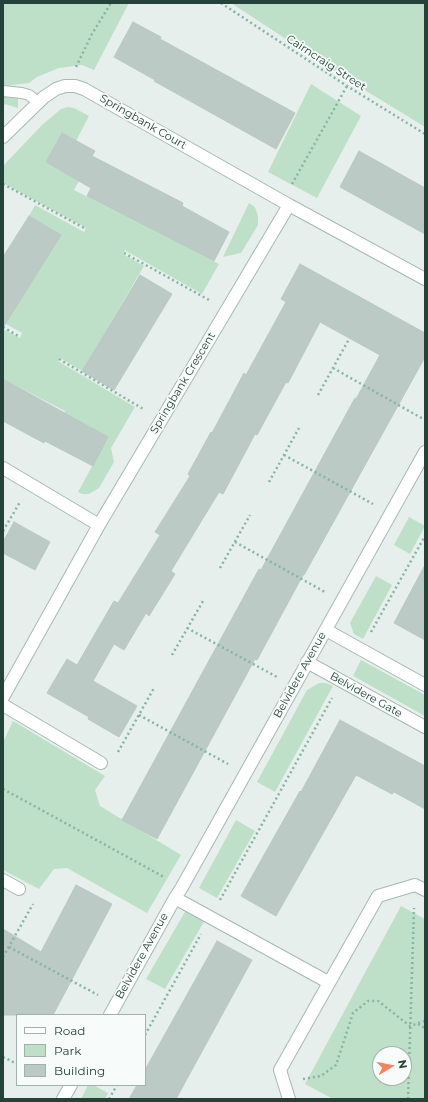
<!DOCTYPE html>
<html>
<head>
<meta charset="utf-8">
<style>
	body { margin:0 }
	#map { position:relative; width:428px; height:1102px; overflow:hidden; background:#e6efeb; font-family:Montserrat,sans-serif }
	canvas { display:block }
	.frame { position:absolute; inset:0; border:4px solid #24423a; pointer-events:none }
	.legend { position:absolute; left:16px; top:1014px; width:130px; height:72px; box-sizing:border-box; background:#f7fbf9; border:1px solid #a3b1ad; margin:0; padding:5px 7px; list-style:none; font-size:12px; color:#24423a }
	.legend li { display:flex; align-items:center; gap:8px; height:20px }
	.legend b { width:20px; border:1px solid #a3b1ad }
	.north { position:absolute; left:372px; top:1046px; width:40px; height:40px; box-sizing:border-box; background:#f7fbf9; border:1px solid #a3b1ad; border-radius:50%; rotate:80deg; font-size:11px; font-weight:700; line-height:16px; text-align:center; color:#24423a }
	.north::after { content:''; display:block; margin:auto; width:14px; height:18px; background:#f4845f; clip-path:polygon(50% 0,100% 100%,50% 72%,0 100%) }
</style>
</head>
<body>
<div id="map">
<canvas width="428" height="1102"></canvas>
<div class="frame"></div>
<ul class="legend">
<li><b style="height:5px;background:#fff"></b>Road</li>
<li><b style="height:11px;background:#bfe0c8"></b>Park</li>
<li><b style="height:11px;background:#bbcac4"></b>Building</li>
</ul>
<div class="north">N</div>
</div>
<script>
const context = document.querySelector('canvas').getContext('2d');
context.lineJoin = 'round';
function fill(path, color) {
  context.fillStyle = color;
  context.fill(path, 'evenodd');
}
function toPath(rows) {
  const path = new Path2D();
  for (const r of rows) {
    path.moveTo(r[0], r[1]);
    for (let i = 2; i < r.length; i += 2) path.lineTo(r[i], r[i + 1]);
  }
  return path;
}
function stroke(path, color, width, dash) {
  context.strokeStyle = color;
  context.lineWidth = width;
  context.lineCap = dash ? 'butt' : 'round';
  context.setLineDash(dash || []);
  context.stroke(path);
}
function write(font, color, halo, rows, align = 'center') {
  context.font = font + ' Montserrat,sans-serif';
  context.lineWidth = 3.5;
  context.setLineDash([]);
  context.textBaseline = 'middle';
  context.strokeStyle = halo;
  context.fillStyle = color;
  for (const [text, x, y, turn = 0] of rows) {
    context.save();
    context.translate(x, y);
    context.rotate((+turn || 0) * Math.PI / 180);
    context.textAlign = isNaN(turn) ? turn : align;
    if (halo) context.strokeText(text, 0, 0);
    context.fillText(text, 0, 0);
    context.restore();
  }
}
fill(toPath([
	[3,3,129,3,94,70,82,65,59,68,37,77,29,83,3,86],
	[231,3,425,3,425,127,350,81],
	[311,84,361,116,317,198,268,172],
	[3,95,9,98,18,97,18,108,5,104,3,106],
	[68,107,74,108,89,116,76,141,62,133,46,162,79,181,74,190,219,264,202,294,126,251,126,249,123,254,144,266,82,371,60,358,58,361,135,407,111,448,114,462,99,488,89,494,82,494,78,492,108,437,64,414,65,411,3,379,3,329,20,338,22,333,6,324,60,235,29,216,35,205,84,232,86,228,3,183,3,166,42,125,61,109],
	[249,203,255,207,258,216,258,225,241,253,223,257],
	[409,517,425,526,410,554,394,545],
	[376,576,392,585,363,639,354,634,350,623],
	[361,660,425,695,425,716,353,676],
	[319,683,326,683,333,686,275,792,257,782,307,690],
	[13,721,105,776,95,790,100,806,181,855,147,913,67,868,54,869,39,889,3,870,3,742],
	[236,820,255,831,217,898,199,888],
	[401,906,425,919,425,1099,333,1099,305,1084],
	[380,1054,404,1054,404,1078,380,1078],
	[186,910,205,920,165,989,146,979],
	[88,1085,93,1085,108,1093,105,1099,81,1099]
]), '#bfe0c8');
const building = toPath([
	[133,22,161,37,160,39,295,113,276,149,154,81,155,80,114,57,133,22],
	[62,133,95,151,92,156,183,203,182,206,229,232,214,261,87,196,91,188,46,162,62,133],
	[359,151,425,188,425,234,340,187,359,151],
	[29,216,61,235,3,328,3,257,29,216],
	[300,264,425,333,425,357,304,575,303,575,257,660,255,659,157,839,122,820,259,569,261,570,355,398,356,399,380,355,320,322,288,383,286,382,257,435,255,434,223,494,219,492,171,571,175,574,149,616,146,613,124,650,114,644,93,681,137,706,119,737,88,719,89,717,47,693,67,659,77,665,114,601,118,603,160,535,155,532,190,476,188,474,211,432,212,433,244,373,246,375,286,302,281,299,300,264],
	[140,275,172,294,114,390,82,371,140,275],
	[3,379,108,437,93,466,45,441,44,443,3,421,3,379],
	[14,522,50,542,35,570,3,553,3,542,14,522],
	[425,565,425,640,394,623,425,565],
	[340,720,425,766,425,809,394,792,392,794,356,775,276,916,241,896,300,791,301,792,340,720],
	[76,885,112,904,53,1015,3,1015,3,929,41,952,76,885],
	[217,941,252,960,176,1099,129,1099,137,1085,145,1085,145,1070,217,941]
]);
fill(building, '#bbcac4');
stroke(building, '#b8c9c2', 1);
const lane = toPath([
	[3,91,22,93,29,95,38,102]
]);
const street = toPath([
	[3,137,44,97,56,89,65,86,75,86,84,89,289,205],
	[3,468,99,525],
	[326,630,425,685],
	[307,662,425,727],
	[3,697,99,525,289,205,425,279],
	[3,705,101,763],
	[3,880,19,889],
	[175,898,328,982],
	[110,1015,175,898,182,887,425,452],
	[63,1099,71,1085],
	[289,1099,280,1070,378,896,415,885,425,890]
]);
stroke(lane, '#a8b8b2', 12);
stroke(street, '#a8b8b2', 14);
stroke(toPath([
	[221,3,347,86,425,134],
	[76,67,92,34,111,3],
	[3,184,86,229],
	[292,184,347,86],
	[124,253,209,300],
	[3,327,20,337],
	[59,359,145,410],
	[333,368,425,420],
	[318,395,349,339],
	[284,455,373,504],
	[269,482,299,428],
	[3,531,20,502],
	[235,542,325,592],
	[220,568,250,515],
	[187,628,277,677],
	[371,632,425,536],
	[172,655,203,601],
	[139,715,228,764],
	[118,752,154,688],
	[3,789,164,877],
	[220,900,332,698],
	[9,947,98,995],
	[3,957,33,904],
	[418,1024,425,1028],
	[145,1035,201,934],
	[3,1057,17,1064],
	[303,1079,321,1076,336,1065,353,1013,368,1001,378,1001,410,1026,425,1021],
	[109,1099,117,1085],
	[408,1099,414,908]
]), '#86b3a5', 2.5, [2, 3]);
stroke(lane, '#fff', 10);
stroke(street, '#fff', 12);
write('11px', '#24423a', '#f7fbf9', [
	["Cairncraig Street",326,63,33],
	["Springbank Court",143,122,30],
	["Springbank Crescent",183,383,-59],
	["Belvidere Avenue",300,675,-61],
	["Belvidere Gate",366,695,29],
	["Belvidere Avenue",142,956,-61]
]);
</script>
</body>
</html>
